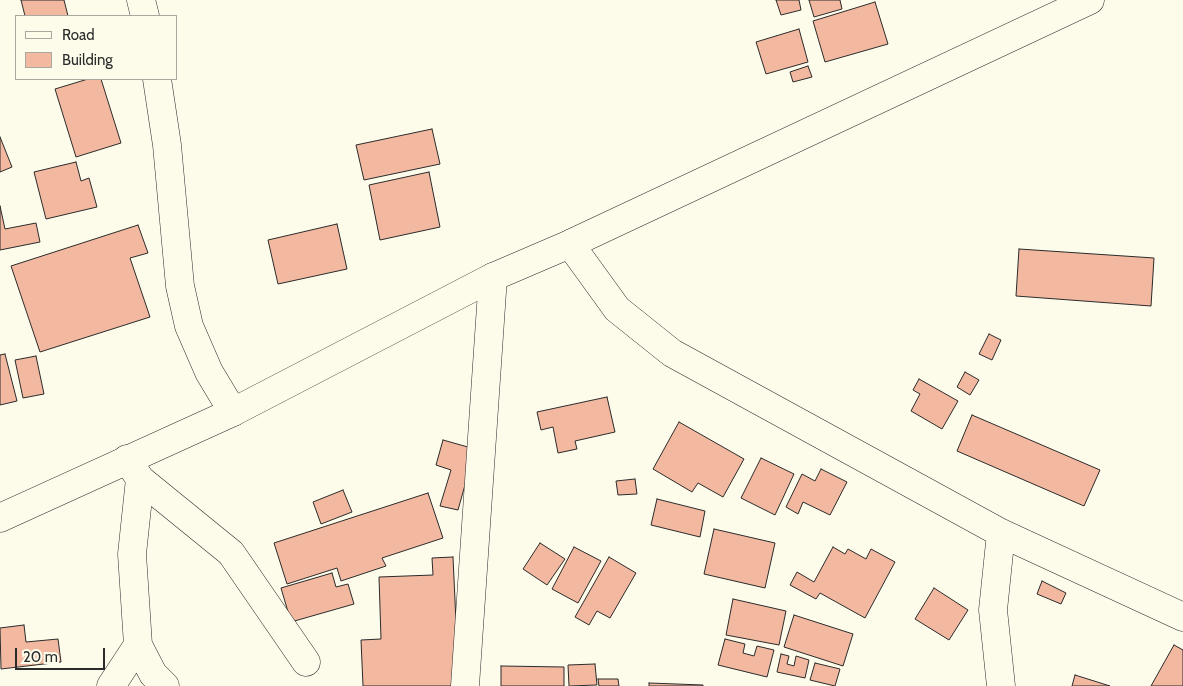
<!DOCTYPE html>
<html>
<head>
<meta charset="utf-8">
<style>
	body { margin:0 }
	#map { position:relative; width:1183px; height:686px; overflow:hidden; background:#fdfbea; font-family:Cabin,sans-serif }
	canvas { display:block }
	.legend { position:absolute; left:15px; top:15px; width:162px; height:65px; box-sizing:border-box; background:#fdfbea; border:1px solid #a9a89e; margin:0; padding:6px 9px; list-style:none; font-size:15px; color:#2b2b2b }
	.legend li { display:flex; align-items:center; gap:10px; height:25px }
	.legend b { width:25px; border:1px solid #a9a89e }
	.scale { position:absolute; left:15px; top:648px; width:90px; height:22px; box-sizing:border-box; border:2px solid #2b2b2b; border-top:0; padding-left:6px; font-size:15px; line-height:18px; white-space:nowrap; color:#2b2b2b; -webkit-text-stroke:4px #fdfbea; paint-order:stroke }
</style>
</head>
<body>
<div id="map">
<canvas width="1183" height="686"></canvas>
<ul class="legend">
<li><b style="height:6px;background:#fdfbea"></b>Road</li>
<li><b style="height:14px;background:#f2b8a0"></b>Building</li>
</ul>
<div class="scale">20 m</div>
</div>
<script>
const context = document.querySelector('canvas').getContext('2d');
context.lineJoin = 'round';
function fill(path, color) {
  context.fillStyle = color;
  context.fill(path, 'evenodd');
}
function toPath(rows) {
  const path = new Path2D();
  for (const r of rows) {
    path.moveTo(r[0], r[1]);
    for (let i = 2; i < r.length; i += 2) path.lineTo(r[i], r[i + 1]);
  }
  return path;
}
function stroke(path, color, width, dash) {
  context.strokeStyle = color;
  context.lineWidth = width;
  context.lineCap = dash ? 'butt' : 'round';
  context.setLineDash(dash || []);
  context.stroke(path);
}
const building = toPath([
	[21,0,64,0,68,16,25,16,21,0],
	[776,0,799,0,801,10,781,15,776,0],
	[809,0,840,0,842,9,814,17,809,0],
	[875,2,888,44,825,62,813,21,875,2],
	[799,29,808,62,766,74,756,42,799,29],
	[808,66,812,77,793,82,790,72,808,66],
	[88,79,101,79,121,143,76,157,55,89,88,79],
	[432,129,440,164,364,180,356,145,432,129],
	[0,137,12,167,0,172,0,137],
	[76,162,81,181,89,178,97,207,46,219,34,172,76,162],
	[429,172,440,227,380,240,369,185,429,172],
	[0,206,5,229,36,223,40,242,0,250,0,206],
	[337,224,347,269,278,284,268,240,337,224],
	[138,225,148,253,130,258,150,317,40,352,11,266,138,225],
	[1019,249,1154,258,1151,306,1016,296,1019,249],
	[989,334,1001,340,992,360,979,354,989,334],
	[5,354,17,401,0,405,0,355,5,354],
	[36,356,44,394,23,398,15,360,36,356],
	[965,372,979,380,970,395,957,387,965,372],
	[919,379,958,401,942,429,911,411,920,394,913,390,919,379],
	[607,397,615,432,575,441,577,449,558,453,553,427,541,430,537,412,607,397],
	[972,415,1100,470,1084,506,957,451,972,415],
	[679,422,744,459,723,497,698,483,692,492,653,469,679,422],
	[443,440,475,449,458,510,440,506,451,470,436,465,443,440],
	[761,458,794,474,775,515,741,498,761,458],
	[821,469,847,482,830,515,803,502,798,514,786,507,802,474,815,481,821,469],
	[635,479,637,494,618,495,616,481,635,479],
	[343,490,352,512,321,524,313,502,343,490],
	[428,493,443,538,382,558,386,566,341,581,337,568,287,584,274,543,428,493],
	[657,499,705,511,700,537,651,525,657,499],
	[714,529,775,543,765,588,704,574,714,529],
	[540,543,565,559,547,585,523,569,540,543],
	[574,547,601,561,578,603,552,589,574,547],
	[833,547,845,554,848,549,866,559,871,549,895,562,865,618,820,593,816,599,790,585,797,572,814,582,833,547],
	[453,557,459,686,363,686,361,640,381,639,379,577,433,575,432,558,453,557],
	[609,557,636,573,610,618,597,611,589,625,575,617,609,557],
	[332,573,336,587,348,584,354,604,291,622,281,588,332,573],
	[1042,581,1066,593,1061,604,1037,594,1042,581],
	[934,588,968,610,949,640,915,619,934,588],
	[733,599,786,611,779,645,726,635,733,599],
	[794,615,853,634,843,666,784,647,794,615],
	[24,625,26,642,58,639,61,662,1,669,0,628,24,625],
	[725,639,745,644,743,653,754,656,757,646,774,650,767,677,718,665,725,639],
	[1174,645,1183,650,1183,686,1151,686,1174,645],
	[781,654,789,656,787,664,794,666,796,656,809,660,805,678,777,672,781,654],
	[815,663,840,669,835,686,810,680,815,663],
	[595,664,597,685,569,686,568,665,595,664],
	[501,666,564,667,564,686,501,686,501,666],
	[1075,675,1110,686,1072,686,1075,675],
	[598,679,618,679,619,686,599,686,598,679],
	[649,683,703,685,703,686,649,686,649,683]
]);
fill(building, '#f2b8a0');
stroke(building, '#2b2b2b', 1);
const minor = toPath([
	[141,0,145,16],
	[157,79,167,145,180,286,189,326,209,372,233,412],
	[570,244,617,309,672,353,1001,533,1183,617],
	[127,459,140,479,231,553,306,662],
	[140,479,132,554,138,645,153,674,165,686],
	[1001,533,993,610,1001,686],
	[111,686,138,645],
	[465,686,493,277]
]);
const highway = toPath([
	[0,518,233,412,493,277,570,244,1090,0]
]);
stroke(minor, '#2b2b2b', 29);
stroke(highway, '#2b2b2b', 29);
stroke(minor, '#fdfbea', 28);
stroke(highway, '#fdfbea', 28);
</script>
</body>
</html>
